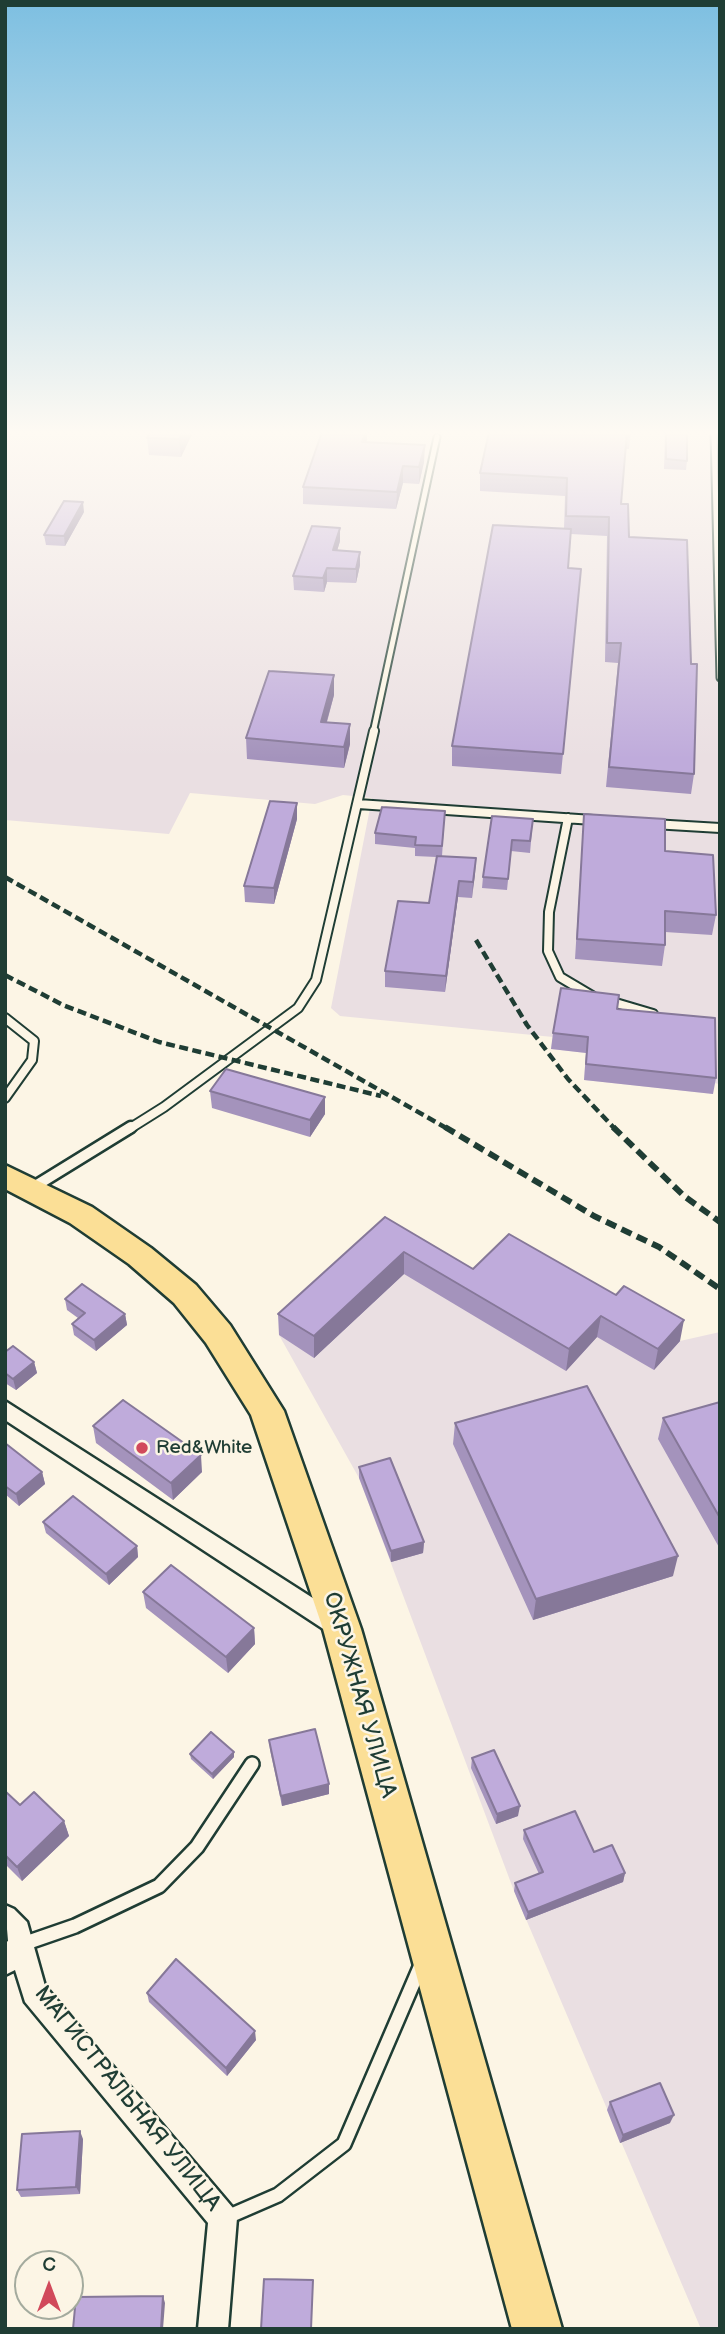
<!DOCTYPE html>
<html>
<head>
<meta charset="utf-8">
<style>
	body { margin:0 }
	#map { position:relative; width:725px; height:2334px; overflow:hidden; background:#fcf5e5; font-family:"Balsamiq Sans",sans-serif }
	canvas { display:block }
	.frame { position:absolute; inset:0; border:7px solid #1f3d34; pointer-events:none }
	.north { position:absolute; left:14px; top:2250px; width:70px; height:70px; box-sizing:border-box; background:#fcf5e5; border:2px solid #a4ab9e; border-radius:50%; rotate:0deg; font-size:19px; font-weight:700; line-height:28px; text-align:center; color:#1f3d34 }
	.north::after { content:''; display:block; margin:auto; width:24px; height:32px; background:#d1495b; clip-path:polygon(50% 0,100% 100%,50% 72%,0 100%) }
</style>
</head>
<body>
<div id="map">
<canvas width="725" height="2334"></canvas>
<div class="frame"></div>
<div class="north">С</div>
</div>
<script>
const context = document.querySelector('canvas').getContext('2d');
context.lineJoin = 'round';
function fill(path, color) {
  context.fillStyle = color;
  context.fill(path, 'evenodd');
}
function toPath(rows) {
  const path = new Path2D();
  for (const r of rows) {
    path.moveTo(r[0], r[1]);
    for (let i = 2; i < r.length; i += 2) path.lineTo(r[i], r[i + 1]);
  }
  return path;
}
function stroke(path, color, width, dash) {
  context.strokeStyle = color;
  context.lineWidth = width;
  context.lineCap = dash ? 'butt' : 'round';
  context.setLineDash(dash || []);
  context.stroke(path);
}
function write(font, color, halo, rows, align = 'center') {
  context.font = font + ' "Balsamiq Sans",sans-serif';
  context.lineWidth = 5;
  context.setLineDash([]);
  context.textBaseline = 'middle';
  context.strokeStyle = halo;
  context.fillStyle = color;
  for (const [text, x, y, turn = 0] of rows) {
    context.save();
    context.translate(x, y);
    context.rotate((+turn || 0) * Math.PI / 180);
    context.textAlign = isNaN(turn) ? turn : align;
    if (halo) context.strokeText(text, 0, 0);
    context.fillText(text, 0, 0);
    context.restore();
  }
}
fill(toPath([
	[5,432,720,432,720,1084,713,1083,713,1094,584,1080,586,1053,551,1049,553,1037,340,1016,331,1008,372,798,343,795,315,804,190,793,169,834,5,820],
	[384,1238,680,1341,720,1332,720,2329,701,2329,514,1891,359,1478,279,1335]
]), '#eadfe2');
const serviceFar3 = toPath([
	[714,432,720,678],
	[373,733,437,437]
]);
const serviceFar2 = toPath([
	[358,804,593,820],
	[568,818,549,912,548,951,560,977,592,996],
	[653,824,720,828],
	[609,1001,653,1014],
	[5,1018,34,1041,32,1060,5,1098],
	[129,1129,164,1107,298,1008,316,980,374,731]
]);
const serviceFar1 = toPath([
	[32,1188,131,1127]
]);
const service = toPath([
	[23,1944,75,1926,159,1886,197,1847,252,1764],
	[225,2218,278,2195,344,2144,421,1965]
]);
const minor = toPath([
	[5,1401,344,1618,347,1625,344,1632,336,1635,328,1632,5,1420,5,1401],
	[5,1905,14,1909,27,1922,45,1986,233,2208,237,2218,228,2329,198,2329,208,2223,25,2002,15,1970,5,1975,5,1943,8,1941,5,1905]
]);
const trunk = toPath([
	[5,1165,92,1207,151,1248,196,1285,230,1325,284,1411,361,1629,562,2329,512,2329,323,1629,251,1415,206,1343,174,1303,129,1264,70,1223,5,1189,5,1165]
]);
stroke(serviceFar3, '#1f3d34', 9);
stroke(serviceFar2, '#1f3d34', 12);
stroke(serviceFar1, '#1f3d34', 15);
stroke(service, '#1f3d34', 18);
stroke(minor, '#1f3d34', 5);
stroke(trunk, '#1f3d34', 5);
stroke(serviceFar3, '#fcf5e5', 5);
stroke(serviceFar2, '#fcf5e5', 8);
stroke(serviceFar1, '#fcf5e5', 10);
stroke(service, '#fcf5e5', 13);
fill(minor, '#fcf5e5');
fill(trunk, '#fbdf96');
stroke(toPath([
	[5,877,448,1129],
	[476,940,527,1025,568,1079,615,1129],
	[5,975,63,1005,159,1042,381,1096]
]), '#1f3d34', 4.5, [9, 4.5]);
stroke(toPath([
	[445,1127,594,1216,659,1247,720,1289],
	[613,1127,684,1196,720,1222]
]), '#1f3d34', 6, [11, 6]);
fill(toPath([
	[150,432,193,432,181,457,149,455,147,438],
	[489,432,631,432,629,449,625,449,621,504,694,774,691,794,606,787,618,663,605,662,607,536,571,534,568,568,581,569,561,774,452,766,452,746,564,529,565,496,480,491,480,473],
	[665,432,687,432,687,461,686,470,664,469],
	[367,442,424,462,419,484,403,483,396,509,303,504,303,487],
	[84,512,65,546,46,545,44,535],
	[340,541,337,551,360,565,356,583,327,582,324,592,294,590,293,576],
	[334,695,327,722,350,744,344,768,247,759,246,738],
	[297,803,297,819,274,904,245,902,244,886],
	[445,811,442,856,476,858,472,898,458,897,445,992,385,987,385,971,429,903,436,857,415,856,415,848,375,844,375,833],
	[584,814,665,851,716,915,712,935,665,932,665,945,662,966,575,959],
	[492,816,533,819,530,853,511,851,507,890,482,888,483,877],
	[617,1009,716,1078,713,1094,584,1080,586,1053,551,1049,553,1033],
	[210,1091,325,1097,325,1114,310,1137,212,1108],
	[385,1217,473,1269,680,1341,654,1370,597,1337,566,1371,404,1274,314,1358,279,1335,278,1314],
	[65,1299,125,1314,127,1325,96,1351,74,1335,72,1324,78,1318,67,1310],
	[5,1352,34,1362,37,1373,16,1390,5,1383],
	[720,1402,720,1549,658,1439,663,1418],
	[455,1423,673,1576,533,1620,453,1444],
	[93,1426,202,1472,173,1500,96,1443],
	[5,1443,42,1472,45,1484,19,1506,5,1494],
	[359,1467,424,1542,423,1553,391,1562,359,1478],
	[43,1522,137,1546,138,1557,109,1585,46,1533],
	[143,1592,254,1628,255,1644,228,1673,146,1608],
	[269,1740,329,1784,329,1794,282,1806,270,1750],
	[190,1754,234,1757,213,1779,191,1759],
	[472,1758,518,1816,496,1824,471,1768],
	[5,1791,20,1805,64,1821,69,1836,22,1881,5,1864],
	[524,1830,594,1852,625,1873,623,1882,526,1920,514,1891,515,1883,539,1874,523,1839],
	[147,1993,256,2040,227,2076,149,2002],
	[610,2102,670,2123,620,2143,607,2110],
	[83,2139,80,2194,21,2197,17,2190]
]), '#a493bc');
fill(toPath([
	[183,432,193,432,181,457,179,439],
	[365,432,367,432,367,443,362,442],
	[425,445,424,462,419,484,419,467],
	[403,466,403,483,396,509,397,492],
	[83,502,84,512,65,546,64,536],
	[340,528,340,541,333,564,333,550],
	[360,552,360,565,356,583,356,569],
	[327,568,327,582,324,592,323,578],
	[334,675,334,695,321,742,321,722],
	[350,724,350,744,344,768,344,747],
	[297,803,297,819,274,904,274,888],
	[476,858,475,874,472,898,473,882],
	[459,881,458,897,445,992,446,976],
	[325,1097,325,1114,310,1137,310,1120],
	[404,1252,404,1274,314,1358,314,1336],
	[125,1314,127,1325,96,1351,94,1340],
	[601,1316,597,1337,566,1371,569,1349],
	[684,1320,680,1341,654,1370,658,1349],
	[34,1362,37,1373,16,1390,13,1379],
	[201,1455,202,1472,173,1500,171,1483],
	[42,1472,45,1484,19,1506,16,1494],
	[424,1542,423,1553,391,1562,391,1551],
	[137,1546,138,1557,109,1585,106,1574],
	[678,1556,673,1576,533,1620,536,1599],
	[254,1628,255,1644,228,1673,226,1657],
	[234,1752,234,1757,213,1779,212,1774],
	[329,1784,329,1794,282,1806,281,1796],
	[520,1806,518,1816,496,1824,497,1814],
	[64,1821,69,1836,22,1881,17,1867],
	[625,1873,623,1882,526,1920,528,1912],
	[255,2031,256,2040,227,2076,226,2068],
	[674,2115,670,2123,620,2143,623,2135],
	[80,2131,83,2139,80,2194,76,2187],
	[163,2296,165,2303,163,2329,161,2329]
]), '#867899');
const building = toPath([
	[150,432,183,432,179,439,147,438,150,432],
	[322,432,365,432,362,442,425,445,419,467,403,466,397,492,303,487,322,432],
	[489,432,627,432,621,504,628,504,629,537,687,540,691,664,697,664,694,774,609,767,621,643,607,643,609,517,566,516,567,478,480,473,489,432],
	[666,432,687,432,687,461,666,459,666,432],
	[64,501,83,502,64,536,44,535,64,501],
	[493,525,571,529,568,568,581,569,563,754,452,746,493,525],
	[312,526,340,528,333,550,360,552,356,569,327,568,323,578,293,576,312,526],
	[269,671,334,675,321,722,350,724,344,747,246,738,269,671],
	[270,801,297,803,274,888,244,886,270,801],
	[382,807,445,811,442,846,415,845,416,837,375,833,382,807],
	[584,814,665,819,665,851,713,855,716,915,665,911,665,945,577,939,584,814],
	[492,816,533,819,530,841,512,840,508,879,483,877,492,816],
	[437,856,476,858,473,882,459,881,446,976,385,971,398,901,429,903,437,856],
	[561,988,619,995,617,1009,715,1018,716,1078,586,1064,588,1037,553,1033,561,988],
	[226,1069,325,1097,310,1120,210,1091,226,1069],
	[385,1217,473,1269,509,1234,616,1295,624,1286,684,1320,658,1349,601,1316,569,1349,404,1252,314,1336,278,1314,385,1217],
	[82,1284,125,1314,94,1340,72,1324,85,1313,65,1299,82,1284],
	[13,1346,34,1362,13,1379,5,1373,5,1352,13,1346],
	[587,1386,678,1556,536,1599,455,1423,587,1386],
	[123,1400,201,1455,171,1483,93,1426,123,1400],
	[720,1402,720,1518,663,1418,720,1402],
	[5,1443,42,1472,16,1494,5,1486,5,1443],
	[390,1458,424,1542,391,1551,359,1467,390,1458],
	[73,1496,137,1546,106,1574,43,1522,73,1496],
	[171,1565,254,1628,226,1657,143,1592,171,1565],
	[315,1729,329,1784,281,1796,269,1740,315,1729],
	[211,1732,234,1752,212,1774,190,1754,211,1732],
	[494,1750,520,1806,497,1814,472,1758,494,1750],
	[5,1791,20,1805,34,1792,64,1821,17,1867,5,1855,5,1791],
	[575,1811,594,1852,612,1845,625,1873,528,1912,515,1883,543,1872,524,1830,575,1811],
	[176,1959,255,2031,226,2068,147,1993,176,1959],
	[660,2083,674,2115,623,2135,610,2102,660,2083],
	[80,2131,76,2187,17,2190,22,2134,80,2131],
	[264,2279,313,2280,311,2329,261,2329,264,2279],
	[163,2296,161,2329,73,2329,76,2297,163,2296]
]);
fill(building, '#bfabdb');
stroke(building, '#867899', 2);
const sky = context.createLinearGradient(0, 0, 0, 759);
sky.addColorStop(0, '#7dbfe1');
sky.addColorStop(0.57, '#fefaf3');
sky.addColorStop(1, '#fefaf300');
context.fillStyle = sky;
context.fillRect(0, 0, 725, 759);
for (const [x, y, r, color] of [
	[142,1448,7,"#d1495b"]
]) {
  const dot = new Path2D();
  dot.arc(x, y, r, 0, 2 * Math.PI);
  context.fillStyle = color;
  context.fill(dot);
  stroke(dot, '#fcf5e5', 2.5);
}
write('19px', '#1f3d34', '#fcf5e5', [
	["Red&White",156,1448]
], 'left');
write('23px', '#1f3d34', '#fcf5e5', [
	["ОКРУЖНАЯ УЛИЦА",359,1695,74],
	["МАГИСТРАЛЬНАЯ УЛИЦА",127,2099,51]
]);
</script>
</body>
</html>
